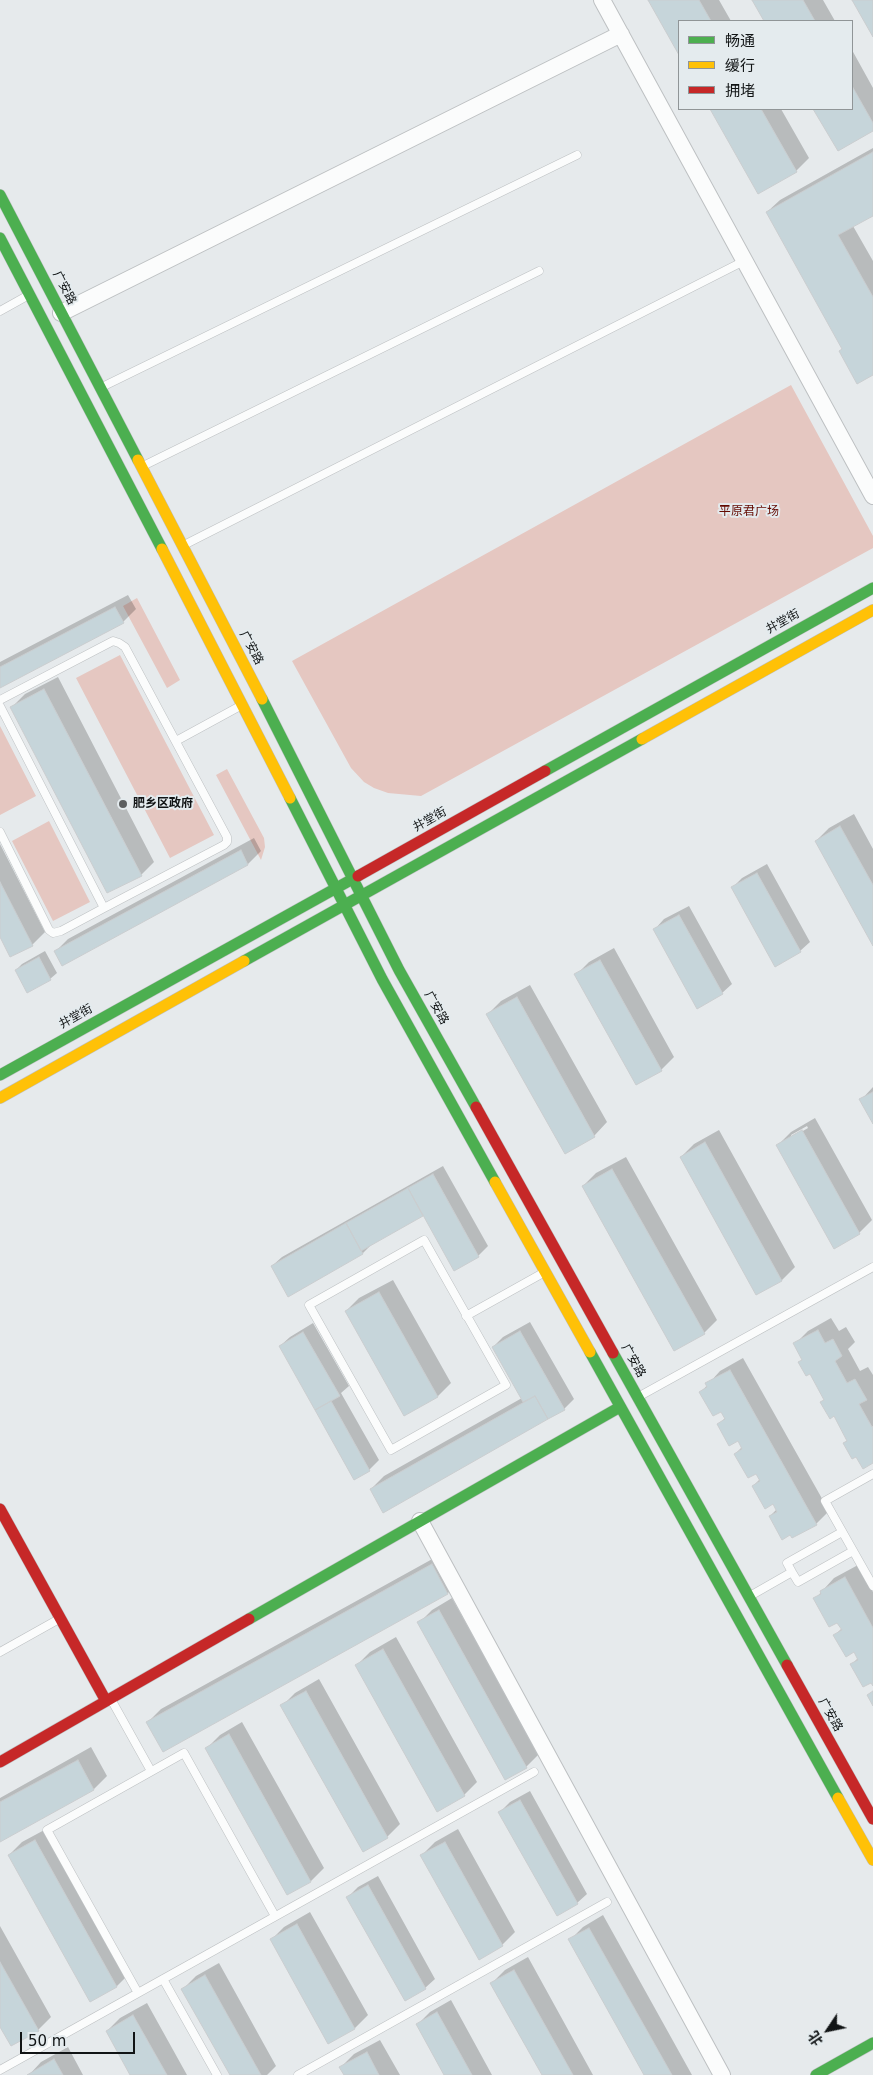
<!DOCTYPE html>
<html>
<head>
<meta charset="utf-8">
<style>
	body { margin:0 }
	#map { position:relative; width:873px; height:2075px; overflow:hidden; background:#e6eaec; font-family:"DejaVu Sans","Noto Sans SC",sans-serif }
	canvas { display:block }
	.legend { position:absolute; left:678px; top:20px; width:175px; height:90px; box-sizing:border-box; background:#e4ebee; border:1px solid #909597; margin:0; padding:6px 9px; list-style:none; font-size:15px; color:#111415 }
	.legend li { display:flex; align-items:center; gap:10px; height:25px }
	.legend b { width:25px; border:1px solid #909597 }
	.north { position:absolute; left:803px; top:2005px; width:50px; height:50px; -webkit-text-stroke:4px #e4ebee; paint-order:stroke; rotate:236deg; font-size:14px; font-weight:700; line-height:20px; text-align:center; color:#111415 }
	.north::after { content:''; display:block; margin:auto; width:18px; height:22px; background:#111415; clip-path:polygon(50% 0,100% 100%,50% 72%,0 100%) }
	.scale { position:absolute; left:20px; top:2032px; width:115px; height:22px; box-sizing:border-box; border:2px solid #111415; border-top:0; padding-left:6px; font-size:15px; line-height:18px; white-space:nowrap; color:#111415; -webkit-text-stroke:4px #e4ebee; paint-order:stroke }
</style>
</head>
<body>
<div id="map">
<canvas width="873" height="2075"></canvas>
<ul class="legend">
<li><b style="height:6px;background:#4caf50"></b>畅通</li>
<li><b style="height:6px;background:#ffc107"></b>缓行</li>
<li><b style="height:6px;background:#c62828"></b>拥堵</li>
</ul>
<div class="north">北</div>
<div class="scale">50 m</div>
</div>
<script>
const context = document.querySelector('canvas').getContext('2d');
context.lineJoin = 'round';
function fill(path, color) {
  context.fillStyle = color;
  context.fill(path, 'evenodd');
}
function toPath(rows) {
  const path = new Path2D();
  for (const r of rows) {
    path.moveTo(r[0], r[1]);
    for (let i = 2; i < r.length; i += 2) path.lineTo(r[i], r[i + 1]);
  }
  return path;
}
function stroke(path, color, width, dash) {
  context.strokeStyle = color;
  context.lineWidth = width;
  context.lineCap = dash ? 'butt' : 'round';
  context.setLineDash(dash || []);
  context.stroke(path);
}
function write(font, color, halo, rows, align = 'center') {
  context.font = font + ' "DejaVu Sans","Noto Sans SC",sans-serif';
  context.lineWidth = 4;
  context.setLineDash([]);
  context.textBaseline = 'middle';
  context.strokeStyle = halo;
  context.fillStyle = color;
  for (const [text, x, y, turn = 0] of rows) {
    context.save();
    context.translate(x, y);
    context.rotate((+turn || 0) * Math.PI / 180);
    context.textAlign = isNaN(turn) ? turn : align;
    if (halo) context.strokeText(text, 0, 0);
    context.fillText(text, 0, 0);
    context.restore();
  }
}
fill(toPath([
	[791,385,873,536,873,548,421,796,388,793,374,788,364,782,351,768,292,661],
	[137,598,180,680,167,688,123,606],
	[120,655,214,835,170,858,76,678],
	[0,726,36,796,0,815],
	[227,769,264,838,265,847,261,860,216,775],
	[49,821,90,902,53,921,12,841]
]), '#e5c7c1');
fill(toPath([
	[649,0,719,0,731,21,679,21,679,53],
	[753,0,823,0,835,21,765,21],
	[852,50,873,88,873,130,838,150,815,109,852,109],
	[711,109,781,109,809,158,796,171,758,192],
	[873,148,873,214,853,226,873,261,873,374,843,348,767,212,780,200],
	[128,595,136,609,123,622,0,687,0,662],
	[58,677,154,862,141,875,12,707,25,694],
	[854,814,873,849,873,944,816,841,829,828],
	[254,838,261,851,248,864,62,964,55,952,68,939],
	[0,844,45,932,32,945,0,935],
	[767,864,810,942,800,951,733,887,742,878],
	[689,906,732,984,722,993,655,929,664,919],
	[614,948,674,1057,661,1070,576,975,589,962],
	[45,951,57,973,50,979,16,970,22,964],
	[530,985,607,1122,594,1136,565,1152,488,1014,501,1001],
	[873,1087,873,1121,861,1100],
	[815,1118,872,1220,859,1233,778,1145,791,1132],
	[807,1126,808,1128,791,1138,791,1135],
	[719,1130,795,1267,782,1280,757,1294,681,1157,694,1144],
	[626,1157,717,1320,704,1333,583,1186,596,1173],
	[443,1166,488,1246,478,1256,455,1269,424,1214,373,1243,363,1253,289,1295,272,1266,282,1257],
	[393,1280,451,1383,438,1396,404,1414,346,1311,359,1298],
	[831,1318,839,1331,846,1327,855,1342,848,1349,860,1371,868,1367,873,1375,873,1462,856,1455,844,1443,848,1440,811,1372,800,1362,803,1359,795,1344,808,1331],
	[530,1322,574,1399,564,1409,371,1489,384,1476,522,1398,493,1347,503,1337],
	[313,1323,349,1386,341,1393,379,1460,369,1470,355,1478,280,1346,290,1337],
	[743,1358,829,1511,816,1524,770,1516,777,1509,773,1502,753,1486,760,1479,756,1472,735,1454,742,1447,738,1440,719,1424,726,1417,722,1410,701,1392,720,1371],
	[445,1552,461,1580,448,1593,148,1722,161,1709],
	[858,1565,873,1592,873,1684,852,1664,858,1658,854,1650,835,1635,842,1628,815,1599,834,1578],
	[452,1598,539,1754,526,1767,419,1623,432,1610],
	[396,1637,477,1782,464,1795,357,1665,370,1652],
	[319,1679,400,1824,387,1837,282,1706,295,1693],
	[242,1722,324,1868,311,1881,288,1893,207,1748,220,1735],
	[91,1747,107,1776,94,1789,0,1841,0,1798],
	[530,1791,587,1894,577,1903,500,1812,510,1802],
	[48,1828,130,1973,117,1986,90,2000,9,1855,22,1842],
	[458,1829,515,1932,502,1945,422,1855,435,1842],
	[378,1876,435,1979,425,1988,348,1897,358,1887],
	[310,1912,368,2015,355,2028,329,2042,271,1940,284,1927],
	[603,1915,692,2075,645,2075,570,1940,583,1927],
	[0,1926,51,2017,38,2030,0,2025],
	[528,1957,593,2075,543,2075,492,1983,505,1970],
	[219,1963,276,2066,267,2075,231,2075,183,1989,196,1976],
	[451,2000,492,2075,446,2075,417,2025,430,2012],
	[147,2003,187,2075,132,2075,107,2031,120,2018],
	[380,2040,400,2075,345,2075,341,2067,354,2054],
	[68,2047,83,2075,29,2075,41,2062]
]), '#0003');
const building = toPath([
	[648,0,699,0,711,21,679,21,679,55,648,0],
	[752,0,803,0,815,21,764,21,752,0],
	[852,0,873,0,873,37,852,0],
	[852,86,873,123,873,131,838,151,813,109,852,109,852,86],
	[710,109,761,109,797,172,758,194,710,109],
	[873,152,873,216,838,235,873,297,873,375,857,384,839,351,842,349,766,212,873,152],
	[115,607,124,623,0,688,0,667,115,607],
	[44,689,142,876,107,893,10,707,44,689],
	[840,826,873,885,873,946,815,841,840,826],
	[241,850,248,865,62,966,54,951,241,850],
	[757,873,801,952,775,967,731,887,757,873],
	[0,882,33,946,10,957,0,937,0,882],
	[679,915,723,994,697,1009,653,929,679,915],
	[39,957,51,980,27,993,15,970,39,957],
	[600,960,662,1071,636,1085,574,974,600,960],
	[517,997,595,1137,565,1154,486,1014,517,997],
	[873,1092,873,1124,859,1099,873,1092],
	[802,1130,860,1234,834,1249,776,1145,802,1130],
	[705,1142,782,1281,756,1295,680,1157,705,1142],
	[612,1169,705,1334,674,1351,582,1186,612,1169],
	[433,1174,479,1257,454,1271,408,1188,433,1174],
	[408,1188,423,1216,361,1251,346,1223,408,1188],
	[346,1223,363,1254,288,1297,271,1266,346,1223],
	[379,1292,438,1397,404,1416,345,1311,379,1292],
	[818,1330,825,1343,833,1339,842,1356,835,1361,847,1383,855,1379,867,1400,859,1404,872,1427,873,1426,873,1463,863,1469,856,1457,852,1459,843,1443,847,1441,834,1416,830,1419,820,1402,824,1400,810,1374,806,1376,798,1362,802,1360,793,1343,818,1330],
	[520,1331,565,1410,548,1419,535,1396,523,1402,492,1347,520,1331],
	[303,1332,340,1396,315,1410,279,1346,303,1332],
	[730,1370,817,1525,792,1538,790,1535,782,1540,769,1516,777,1512,773,1504,765,1509,752,1486,760,1481,756,1474,748,1478,734,1454,742,1449,738,1441,729,1446,717,1424,725,1419,721,1412,713,1416,699,1392,707,1387,705,1383,730,1370],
	[535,1396,548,1419,383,1513,370,1489,535,1396],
	[331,1401,370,1471,354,1480,315,1410,331,1401],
	[432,1564,448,1594,163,1752,146,1722,432,1564],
	[845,1577,873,1628,873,1686,871,1683,863,1687,850,1664,858,1660,854,1652,846,1657,833,1635,842,1630,837,1623,829,1627,813,1598,821,1594,820,1591,845,1577],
	[439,1610,527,1768,505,1780,417,1622,439,1610],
	[383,1649,465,1796,437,1812,355,1665,383,1649],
	[306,1691,388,1838,363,1852,280,1705,306,1691],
	[873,1691,873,1706,867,1695,873,1691],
	[229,1734,311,1882,287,1895,205,1748,229,1734],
	[78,1760,94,1790,0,1842,0,1802,78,1760],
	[520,1800,578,1904,557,1916,498,1812,520,1800],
	[35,1840,117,1987,90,2002,8,1855,35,1840],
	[445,1842,503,1946,479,1960,420,1855,445,1842],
	[368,1885,426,1989,405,2001,346,1897,368,1885],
	[297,1924,355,2029,328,2044,270,1939,297,1924],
	[589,1928,672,2075,644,2075,568,1939,589,1928],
	[0,1962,39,2031,11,2046,0,2027,0,1962],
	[514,1970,573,2075,542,2075,490,1983,514,1970],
	[205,1975,261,2075,230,2075,181,1989,205,1975],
	[437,2012,472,2075,444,2075,416,2024,437,2012],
	[133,2015,167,2075,130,2075,106,2031,133,2015],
	[367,2052,379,2075,344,2075,339,2067,367,2052],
	[54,2059,63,2075,27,2075,54,2059]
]);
fill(building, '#c6d5da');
stroke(building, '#cacdcf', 1);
const lane = toPath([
	[0,311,27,296],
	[102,387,577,155],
	[143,466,539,271],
	[184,545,744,261],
	[0,700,113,641,119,643,125,647,227,837,227,842,224,845,104,908,61,931,53,933,49,930,0,832],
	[0,706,104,908],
	[176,741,242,705],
	[424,1240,506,1385,391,1450,309,1305,424,1240],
	[466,1316,543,1273],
	[638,1397,873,1267],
	[873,1474,825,1501,873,1586],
	[842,1532,787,1563,792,1572,798,1582,853,1551],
	[750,1596,792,1572],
	[0,1652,59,1619],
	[112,1701,151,1771],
	[163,1979,217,2075],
	[138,1993,47,1830,184,1753,275,1916],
	[0,2070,534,1772],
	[298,2075,607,1902]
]);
const street = toPath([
	[602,0,873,496],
	[61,313,621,34],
	[420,1521,722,2075]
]);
const fast = toPath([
	[0,195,138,460],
	[0,238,162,549],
	[262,699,399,970,476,1107],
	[545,771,873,588],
	[290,798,382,979,495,1182],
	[244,961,642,739],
	[0,1075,358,876],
	[590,1352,838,1798],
	[613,1353,787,1665],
	[249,1619,620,1407],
	[816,2075,873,2043]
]);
const slow = toPath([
	[138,460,262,699],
	[162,549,290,798],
	[642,739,873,610],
	[0,1098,244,961],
	[495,1182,590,1352],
	[838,1798,873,1860]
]);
const jam = toPath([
	[358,876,545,771],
	[476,1107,613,1353],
	[0,1509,106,1701],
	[787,1665,873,1819],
	[0,1762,249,1619]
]);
stroke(lane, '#bdc0c2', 9);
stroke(street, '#bdc0c2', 18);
stroke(fast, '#bdc0c2', 12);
stroke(slow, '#bdc0c2', 12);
stroke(jam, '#bdc0c2', 12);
stroke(lane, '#fbfcfc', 8);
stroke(street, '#fbfcfc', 16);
stroke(fast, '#4caf50', 11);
stroke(slow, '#ffc107', 11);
stroke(jam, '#c62828', 11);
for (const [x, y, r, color] of [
	[123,804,5,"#5c5f60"]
]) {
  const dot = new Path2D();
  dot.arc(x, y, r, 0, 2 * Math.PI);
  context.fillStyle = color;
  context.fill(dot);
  stroke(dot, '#e4ebee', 2);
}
write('12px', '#111415', '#e4ebee', [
	["广安路",64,288,63],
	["井堂街",783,622,-29],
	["广安路",251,648,62],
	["井堂街",430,820,-29],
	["广安路",436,1008,61],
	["井堂街",76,1017,-29],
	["广安路",633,1361,61],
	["广安路",830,1715,61]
]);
write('12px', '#630900', '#e4ebee', [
	["平原君广场",749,512]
]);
write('bold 12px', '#111415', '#e4ebee', [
	["肥乡区政府",133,804]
], 'left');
</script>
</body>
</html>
